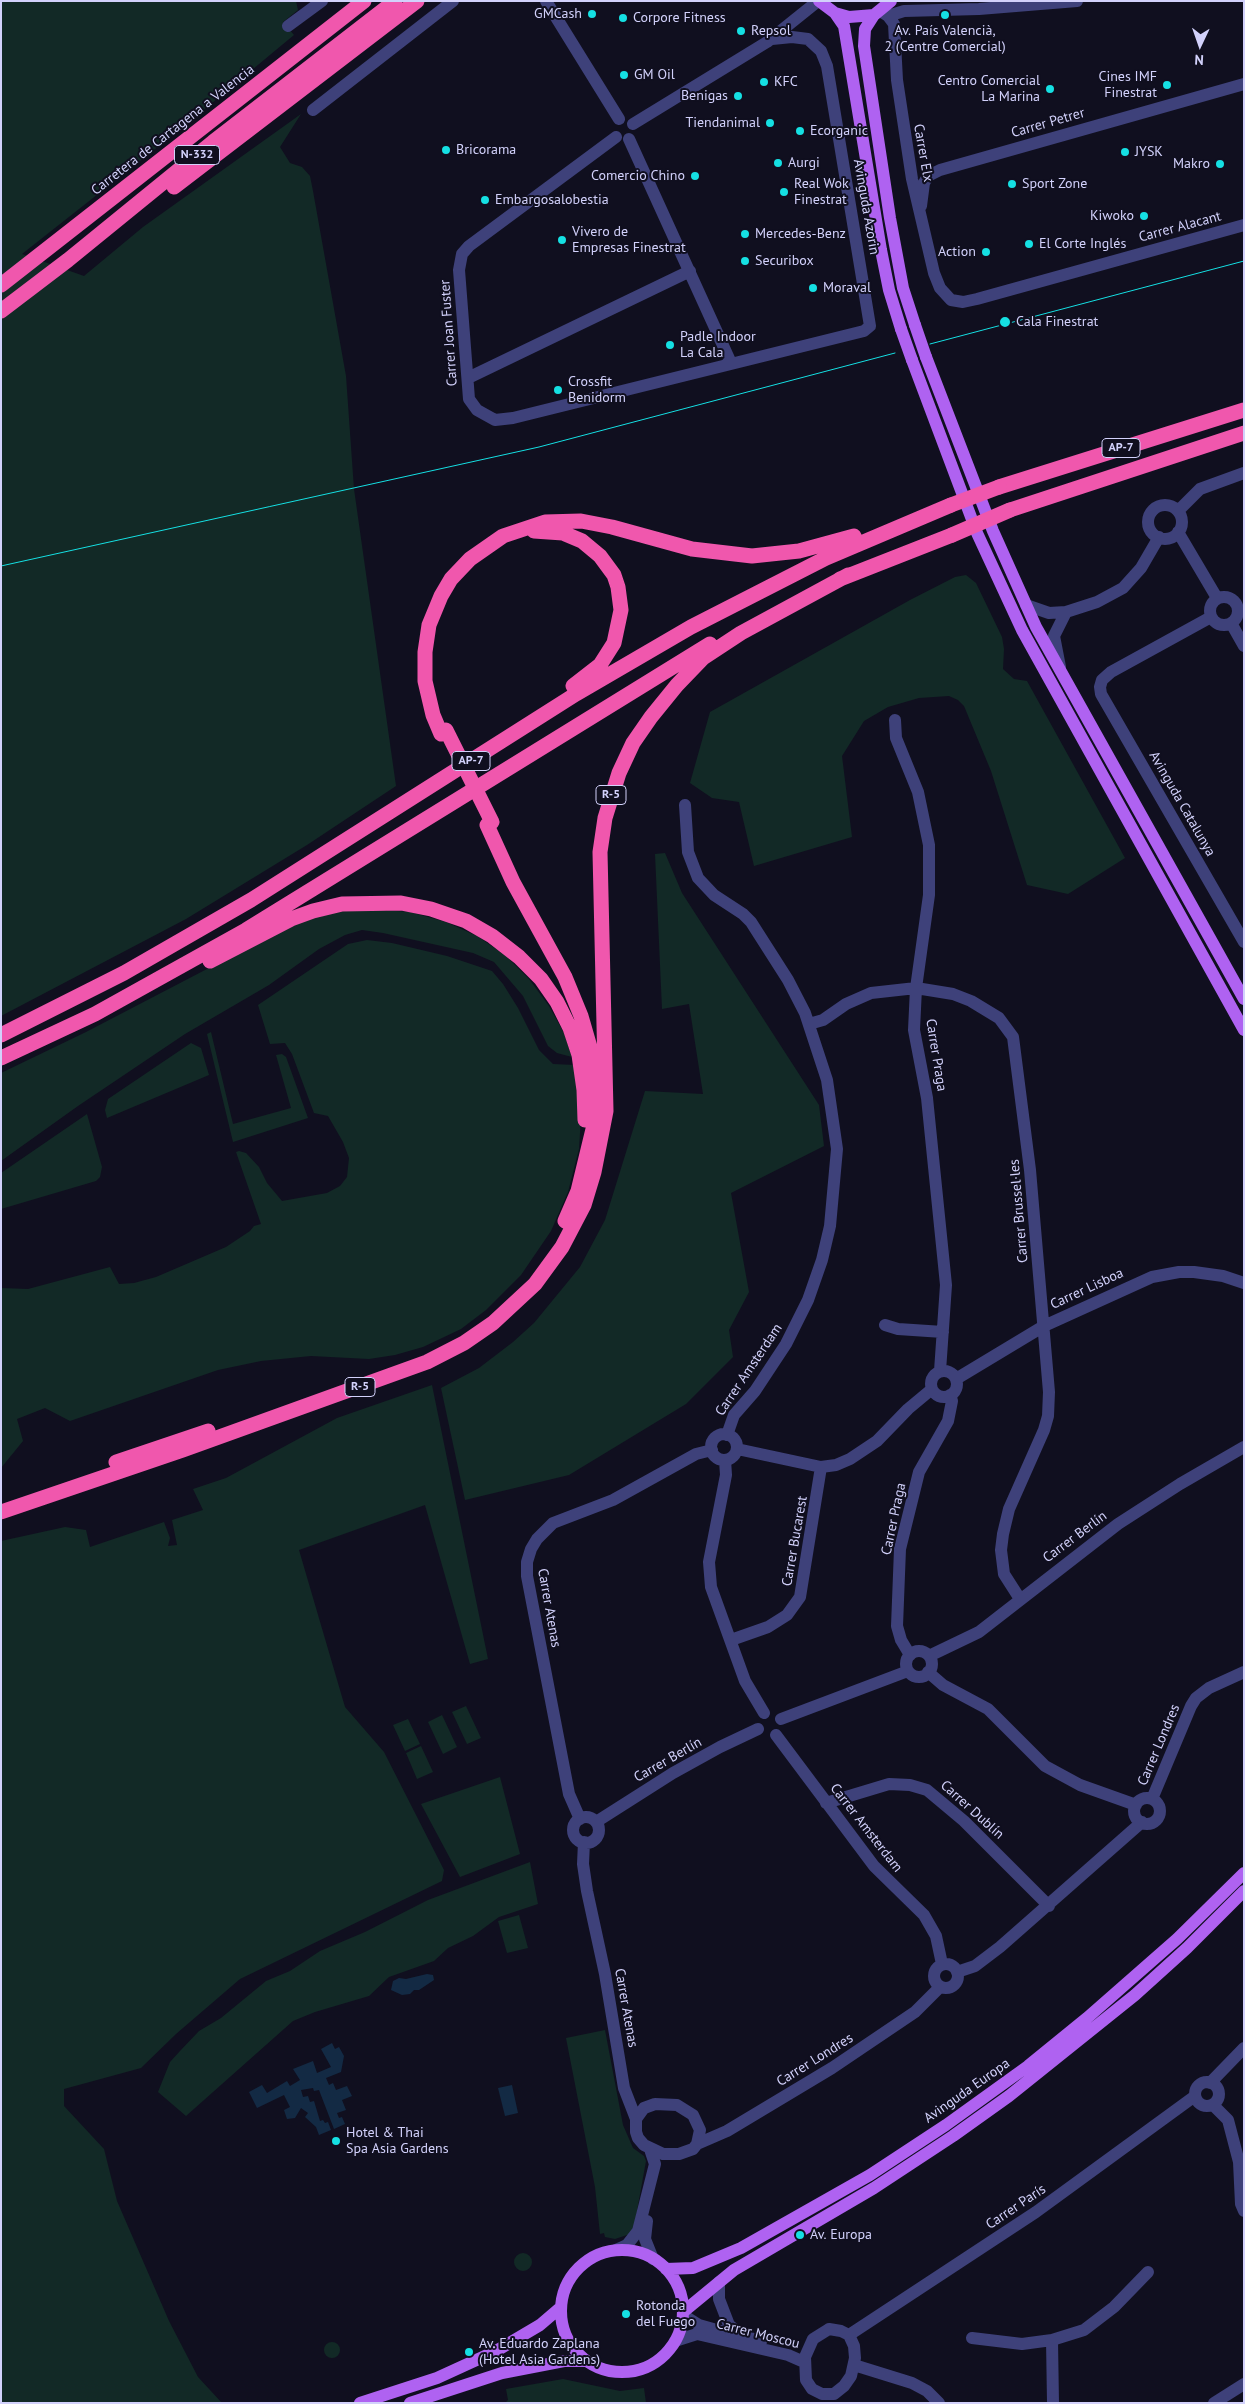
<!DOCTYPE html>
<html>
<head>
<meta charset="utf-8">
<style>
	body { margin:0 }
	#map { position:relative; width:1245px; height:2404px; overflow:hidden; background:#100f1f; font-family:"PT Sans",sans-serif }
	canvas { display:block }
	.frame { position:absolute; inset:0; border:2px solid #d2d1fb; pointer-events:none }
	.north { position:absolute; left:1175px; top:20px; width:50px; height:50px; -webkit-text-stroke:4px #100f1f; paint-order:stroke; rotate:183deg; font-size:14px; font-weight:700; line-height:20px; text-align:center; color:#d2d1fb }
	.north::after { content:''; display:block; margin:auto; width:18px; height:22px; background:#d2d1fb; clip-path:polygon(50% 0,100% 100%,50% 72%,0 100%) }
</style>
</head>
<body>
<div id="map">
<canvas width="1245" height="2404"></canvas>
<div class="frame"></div>
<div class="north">N</div>
</div>
<script>
const context = document.querySelector('canvas').getContext('2d');
context.lineJoin = 'round';
function fill(path, color) {
  context.fillStyle = color;
  context.fill(path, 'evenodd');
}
function toPath(rows) {
  const path = new Path2D();
  for (const r of rows) {
    if (r.length === 3) {
      path.moveTo(r[0] + r[2], r[1]);
      path.arc(r[0], r[1], r[2], 0, 2 * Math.PI);
      continue;
    }
    path.moveTo(r[0], r[1]);
    for (let i = 2; i < r.length; i += 2) path.lineTo(r[i], r[i + 1]);
  }
  return path;
}
function stroke(path, color, width, dash) {
  context.strokeStyle = color;
  context.lineWidth = width;
  context.lineCap = dash ? 'butt' : 'round';
  context.setLineDash(dash || []);
  context.stroke(path);
}
function write(font, color, halo, rows, align = 'center') {
  context.font = font + ' "PT Sans",sans-serif';
  context.lineWidth = 4;
  context.setLineDash([]);
  context.textBaseline = 'middle';
  context.strokeStyle = halo;
  context.fillStyle = color;
  for (const [text, x, y, turn = 0] of rows) {
    context.save();
    context.translate(x, y);
    context.rotate((+turn || 0) * Math.PI / 180);
    context.textAlign = isNaN(turn) ? turn : align;
    if (halo) context.strokeText(text, 0, 0);
    context.fillText(text, 0, 0);
    context.restore();
  }
}
fill(toPath([
	[1,1,296,1,298,10,283,22,294,35,188,123,22,254,84,276,143,227,301,114,280,147,290,163,302,167,310,176,313,191,346,376,354,489,396,786,307,845,186,919,1,1016],
	[966,575,976,583,1002,637,1004,649,1003,669,1014,679,1027,681,1125,858,1068,894,1027,885,991,771,964,706,958,700,949,696,919,698,888,707,864,721,842,756,852,837,754,866,739,802,712,798,690,783,710,712,910,600,955,577],
	[665,853,682,893,819,1105,824,1146,731,1193,749,1292,729,1330,733,1357,686,1404,569,1475,465,1500,441,1388,479,1368,513,1342,534,1323,580,1267,605,1220,645,1091,703,1094,689,1004,662,1009,655,854],
	[370,909,410,912,446,922,477,936,505,955,529,979,549,1006,564,1033,572,1057,557,1053,548,1046,523,996,494,962,473,953,383,933,362,930,345,935,319,949,269,985,185,1034,78,1106,1,1161,1,1073,86,1032,278,932,309,919,340,911],
	[367,940,392,943,447,956,492,971,503,984,518,1008,539,1050,553,1064,575,1065,581,1117,579,1149,568,1192,551,1231,521,1275,486,1310,461,1329,423,1347,395,1355,369,1359,311,1356,261,1361,218,1370,70,1421,45,1408,17,1419,23,1441,1,1468,1,1288,28,1289,110,1267,119,1284,134,1283,156,1277,226,1247,250,1231,254,1226,261,1224,236,1152,239,1151,246,1153,259,1167,267,1183,282,1201,327,1193,340,1186,347,1177,349,1158,343,1142,328,1116,314,1113,292,1054,285,1043,270,1044,258,1005,348,944],
	[211,1032,233,1124,291,1108,276,1055,282,1054,286,1057,308,1118,233,1142,207,1034],
	[191,1043,201,1048,209,1075,107,1118,105,1110,108,1099],
	[87,1114,102,1167,100,1177,96,1181,1,1209,1,1173],
	[432,1385,488,1659,470,1664,425,1505,299,1550,345,1707,384,1752,444,1870,442,1881,240,1979,176,2034,141,2068,64,2089,64,2106,104,2149,117,2201,169,2321,198,2377,222,2403,1,2403,1,1541,65,1527,86,1530,90,1547,164,1522,170,1538,168,1546,177,1545,172,1520,203,1510,193,1489,226,1478,337,1418],
	[466,1706,481,1738,467,1744,452,1712],
	[442,1715,457,1747,443,1754,428,1722],
	[408,1719,420,1744,405,1751,393,1725],
	[421,1746,433,1772,417,1779,406,1753],
	[500,1777,520,1854,460,1877,421,1804],
	[530,1862,538,1904,499,1917,473,1936,448,1948,434,1961,389,1977,369,1996,315,2012,293,2021,186,2116,158,2092,170,2062,180,2051,199,2031,221,2018,266,1981,290,1971,320,1951,365,1932,428,1900],
	[519,1915,528,1948,507,1953,498,1921],
	[605,2030,623,2125,633,2148,644,2156,646,2161,633,2233,615,2239,605,2237,604,2233,600,2234,595,2187,566,2038],
	[523,2262,9],
	[332,2350,8],
	[563,2379,620,2391,644,2388,646,2403,505,2403,508,2400,506,2389]
]), '#122926');
fill(toPath([
	[427,1974,433,1975,434,1980,419,1990,414,1990,410,1994,402,1995,391,1990,393,1981,399,1978,406,1979],
	[332,2043,335,2049,339,2047,344,2056,341,2072,326,2078,329,2085,333,2083,336,2090,347,2086,352,2096,342,2100,346,2110,337,2113,339,2118,342,2117,345,2124,334,2129,319,2090,314,2091,313,2088,301,2090,303,2097,308,2096,310,2102,314,2101,320,2121,323,2120,325,2123,328,2122,331,2130,319,2135,316,2127,305,2117,308,2113,301,2108,295,2118,287,2119,284,2110,290,2107,284,2095,257,2108,249,2092,262,2085,267,2093,287,2081,290,2086,300,2080,293,2069,313,2061,317,2073,331,2067,321,2049],
	[512,2085,518,2113,505,2116,498,2088]
]), '#132a44');
stroke(toPath([
	[546,1,619,119],
	[880,11,888,16,894,24,897,80,912,179,934,273,940,288,951,300,963,302,977,299,1244,225],
	[888,16,904,11,979,9,1077,1],
	[288,26,322,1],
	[313,110,453,1],
	[633,124,767,42,818,1],
	[616,137,469,246,462,254,459,270,469,399,477,410,495,420,513,418,864,331,870,326,827,66,821,51,808,39,792,37,772,39],
	[629,139,731,363],
	[921,206,924,183,928,176,940,170,1244,84],
	[468,378,690,271],
	[1165,522,17],
	[1178,511,1200,489,1244,473],
	[1178,532,1217,598],
	[1224,611,14],
	[1026,605,1049,613,1066,612,1097,602,1123,588,1141,568,1159,537],
	[1211,617,1111,672,1102,680,1100,687,1101,694,1244,942],
	[1231,623,1244,646],
	[1060,667,1054,636,1066,612],
	[895,720,896,738,918,792,929,845,929,895,916,988,914,1030,927,1098,946,1285,940,1371],
	[685,805,688,852,698,878,714,895,743,914,751,922,788,980,805,1013,827,1080,837,1149,830,1226,822,1260,808,1300,786,1344,755,1391,734,1415,727,1435],
	[809,1024,823,1020,846,1004,871,993,916,988,953,994,971,1001,999,1018,1013,1037,1030,1170,1049,1392,1048,1416,1044,1430,1009,1509,1003,1534,1001,1550,1004,1574,1020,1599],
	[885,1325,898,1329,943,1332],
	[944,1384,13],
	[956,1379,1044,1326,1152,1277,1179,1272,1194,1272,1223,1276,1244,1283],
	[724,1447,13],
	[737,1449,821,1467,836,1465,850,1459,877,1441,908,1409,932,1389],
	[725,1460,726,1475,709,1562,711,1587,745,1681,764,1713],
	[731,1640,768,1627,787,1615,800,1597,821,1467],
	[919,1664,13],
	[910,1655,901,1640,897,1626,900,1549,919,1472,948,1421,952,1401,950,1395],
	[929,1656,979,1632,1118,1524,1180,1484,1244,1447],
	[928,1672,943,1685,988,1709,1045,1766,1080,1785,1136,1805],
	[781,1719,908,1671],
	[776,1735,874,1866,924,1915,936,1936,942,1964],
	[1147,1811,13],
	[1152,1799,1191,1706,1196,1698,1209,1688,1244,1672],
	[826,1803,889,1784,910,1785,927,1790,964,1821,1049,1906],
	[586,1830,13],
	[580,1819,569,1794,527,1576,527,1562,531,1549,537,1539,553,1523,613,1500,696,1454,712,1450],
	[596,1822,673,1773,720,1747,758,1729],
	[584,1842,583,1864,587,1891,605,1974,624,2088,636,2119],
	[946,1976,12],
	[957,1972,975,1966,1000,1947,1142,1822],
	[1207,2094,12],
	[1210,2083,1244,2048],
	[655,2104,677,2105,693,2115,700,2130,697,2144,693,2149,679,2154,663,2154,644,2145,638,2138,636,2132,636,2119,644,2108,655,2104],
	[1213,2105,1228,2120,1239,2162,1241,2204,1244,2211],
	[697,2144,727,2131,832,2068,915,2012,940,1987],
	[647,2221,645,2239,653,2259],
	[616,2250,627,2245,638,2231,655,2164,650,2149],
	[719,2282,719,2299,729,2325,742,2335,761,2342],
	[683,2315,699,2325,731,2334],
	[829,2329,841,2331,849,2335,854,2346,855,2358,851,2376,844,2386,834,2394,822,2394,812,2389,806,2380,805,2357,813,2339,829,2329],
	[849,2335,1036,2212,1195,2096],
	[972,2338,1022,2344,1052,2340],
	[675,2341,697,2334,788,2355,804,2362],
	[854,2365,912,2383,927,2391,939,2403],
	[1053,2403,1052,2340,1084,2330,1114,2307,1148,2272],
	[1214,2403,1244,2384]
]), '#3e417a', 12);
stroke(toPath([
	[819,1,835,13,849,17,874,15,891,1],
	[835,13,844,26,881,250,889,290,901,329],
	[874,15,865,29,864,46,890,218,903,288,915,325],
	[926,357,993,531,1036,627,1244,999],
	[912,360,977,533,1022,630,1244,1030],
	[622,2311,61],
	[666,2269,693,2268,741,2248,870,2175,946,2125,1028,2066,1087,2018,1177,1939,1244,1873],
	[683,2312,734,2270,874,2188,953,2136,1009,2096,1135,1995,1187,1948,1244,1891],
	[360,2403,437,2378,496,2351,540,2325,561,2307],
	[410,2403,502,2373,564,2361,587,2361]
]), '#af62f1', 12);
stroke(toPath([
	[174,187,417,1],
	[1,285,364,1],
	[1,311,68,260,213,142,395,1],
	[999,487,1244,410],
	[1010,510,1244,433],
	[534,531,563,533,582,541,600,556,614,575,618,587,621,610,614,643,600,665,573,686],
	[840,579,952,535],
	[441,734,433,715,425,681,425,652,429,625,441,596,451,579,470,559,503,536,545,522,581,521,612,527,692,549,752,556,799,551,854,536],
	[487,825,513,882,565,977,581,1016,590,1047,595,1083,594,1125,578,1191,565,1221],
	[210,961,291,919,313,911,342,904,401,903,431,909,466,921,492,936,519,957,541,979,557,1002,570,1028,579,1055,584,1090,585,1120],
	[1,1035,124,973,251,900,576,694,691,627,826,558,951,505],
	[1,1058,95,1014,246,930,710,644],
	[116,1462,208,1431],
	[1,1512,183,1450,427,1362,464,1343,493,1323,535,1284,562,1247,584,1205,594,1172,606,1111,600,852,605,818,619,773,633,743,651,717,677,685,703,658,741,633,848,575]
]), '#f057ad', 15);
stroke(toPath([
	[930,344,1244,261],
	[1,566,539,447,895,353]
]), '#15e0e3', 1);
stroke(toPath([
	[915,325,926,357],
	[901,329,912,360]
]), '#af62f1', 12);
stroke(toPath([
	[951,505,999,487],
	[952,535,1010,510],
	[446,730,492,822]
]), '#f057ad', 15);
for (const [x, y, r, color] of [
	[592,14,5,"#15e0e3"],
	[945,15,5,"#15e0e3"],
	[623,18,5,"#15e0e3"],
	[741,31,5,"#15e0e3"],
	[624,75,5,"#15e0e3"],
	[764,82,5,"#15e0e3"],
	[1167,85,5,"#15e0e3"],
	[1050,89,5,"#15e0e3"],
	[738,96,5,"#15e0e3"],
	[770,123,5,"#15e0e3"],
	[800,131,5,"#15e0e3"],
	[446,150,5,"#15e0e3"],
	[1125,152,5,"#15e0e3"],
	[778,163,5,"#15e0e3"],
	[1220,164,5,"#15e0e3"],
	[695,176,5,"#15e0e3"],
	[1012,184,5,"#15e0e3"],
	[784,192,5,"#15e0e3"],
	[485,200,5,"#15e0e3"],
	[1144,216,5,"#15e0e3"],
	[745,234,5,"#15e0e3"],
	[562,240,5,"#15e0e3"],
	[1029,244,5,"#15e0e3"],
	[986,252,5,"#15e0e3"],
	[745,261,5,"#15e0e3"],
	[813,288,5,"#15e0e3"],
	[1005,322,6,"#15e0e3"],
	[670,345,5,"#15e0e3"],
	[558,390,5,"#15e0e3"],
	[336,2141,5,"#15e0e3"],
	[800,2235,5,"#15e0e3"],
	[626,2314,5,"#15e0e3"],
	[469,2352,5,"#15e0e3"]
]) {
  const dot = new Path2D();
  dot.arc(x, y, r, 0, 2 * Math.PI);
  context.fillStyle = color;
  context.fill(dot);
  stroke(dot, '#100f1f', 2);
}
for (const [x, y, w] of [
	[197,155,45],
	[1121,448,38],
	[471,761,38],
	[611,795,30],
	[360,1387,30]
]) {
  const box = new Path2D();
  box.roundRect(x - w / 2, y - 9.5, w, 19, 4);
  context.fillStyle = '#100f1f';
  context.fill(box);
  stroke(box, '#d2d1fb', 1);
}
write('bold 12px', '#d2d1fb', null, [
	["N-332",197,155],
	["AP-7",1121,448],
	["AP-7",471,761],
	["R-5",611,795],
	["R-5",360,1387]
]);
write('14px', '#d2d1fb', '#100f1f', [
	["GMCash",582,14,"right"],
	["Corpore Fitness",633,18],
	["Repsol",751,31],
	["Av. País Valencià,",945,31,"center"],
	["2 (Centre Comercial)",945,47,"center"],
	["GM Oil",634,75],
	["Cines IMF",1157,77,"right"],
	["Finestrat",1157,93,"right"],
	["Centro Comercial",1040,81,"right"],
	["La Marina",1040,97,"right"],
	["KFC",774,82],
	["Benigas",728,96,"right"],
	["Tiendanimal",760,123,"right"],
	["Ecorganic",810,131],
	["Bricorama",456,150],
	["JYSK",1135,152],
	["Aurgi",788,163],
	["Makro",1210,164,"right"],
	["Comercio Chino",685,176,"right"],
	["Real Wok",794,184],
	["Finestrat",794,200],
	["Sport Zone",1022,184],
	["Embargosalobestia",495,200],
	["Kiwoko",1134,216,"right"],
	["Vivero de",572,232],
	["Empresas Finestrat",572,248],
	["Mercedes-Benz",755,234],
	["El Corte Inglés",1039,244],
	["Action",976,252,"right"],
	["Securibox",755,261],
	["Moraval",823,288],
	["Cala Finestrat",1016,322],
	["Padle Indoor",680,337],
	["La Cala",680,353],
	["Crossfit",568,382],
	["Benidorm",568,398],
	["Hotel & Thai",346,2133],
	["Spa Asia Gardens",346,2149],
	["Av. Europa",810,2235],
	["Rotonda",636,2306],
	["del Fuego",636,2322],
	["Av. Eduardo Zaplana",479,2344],
	["(Hotel Asia Gardens)",479,2360]
], 'left');
write('14px', '#d2d1fb', '#100f1f', [
	["Carrer Petrer",1048,123,-16],
	["Carretera de Cartagena a Valencia",173,130,-38],
	["Carrer Elx",923,153,80],
	["Avinguda Azorin",866,207,80],
	["Carrer Alacant",1180,227,-15],
	["Carrer Joan Fuster",449,333,-94],
	["Avinguda Catalunya",1182,804,60],
	["Carrer Praga",936,1055,81],
	["Carrer Brussel·les",1019,1211,-95],
	["Carrer Lisboa",1087,1289,-25],
	["Carrer Amsterdam",749,1370,-56],
	["Carrer Praga",894,1519,-78],
	["Carrer Berlín",1075,1537,-37],
	["Carrer Bucarest",795,1541,-80],
	["Carrer Atenas",549,1608,80],
	["Carrer Londres",1159,1745,-67],
	["Carrer Berlín",668,1760,-30],
	["Carrer Dublín",972,1810,42],
	["Carrer Amsterdam",866,1828,52],
	["Carrer Atenas",626,2008,80],
	["Carrer Londres",815,2060,-32],
	["Avinguda Europa",967,2091,-35],
	["Carrer París",1016,2207,-34],
	["Carrer Moscou",758,2334,14]
]);
</script>
</body>
</html>
